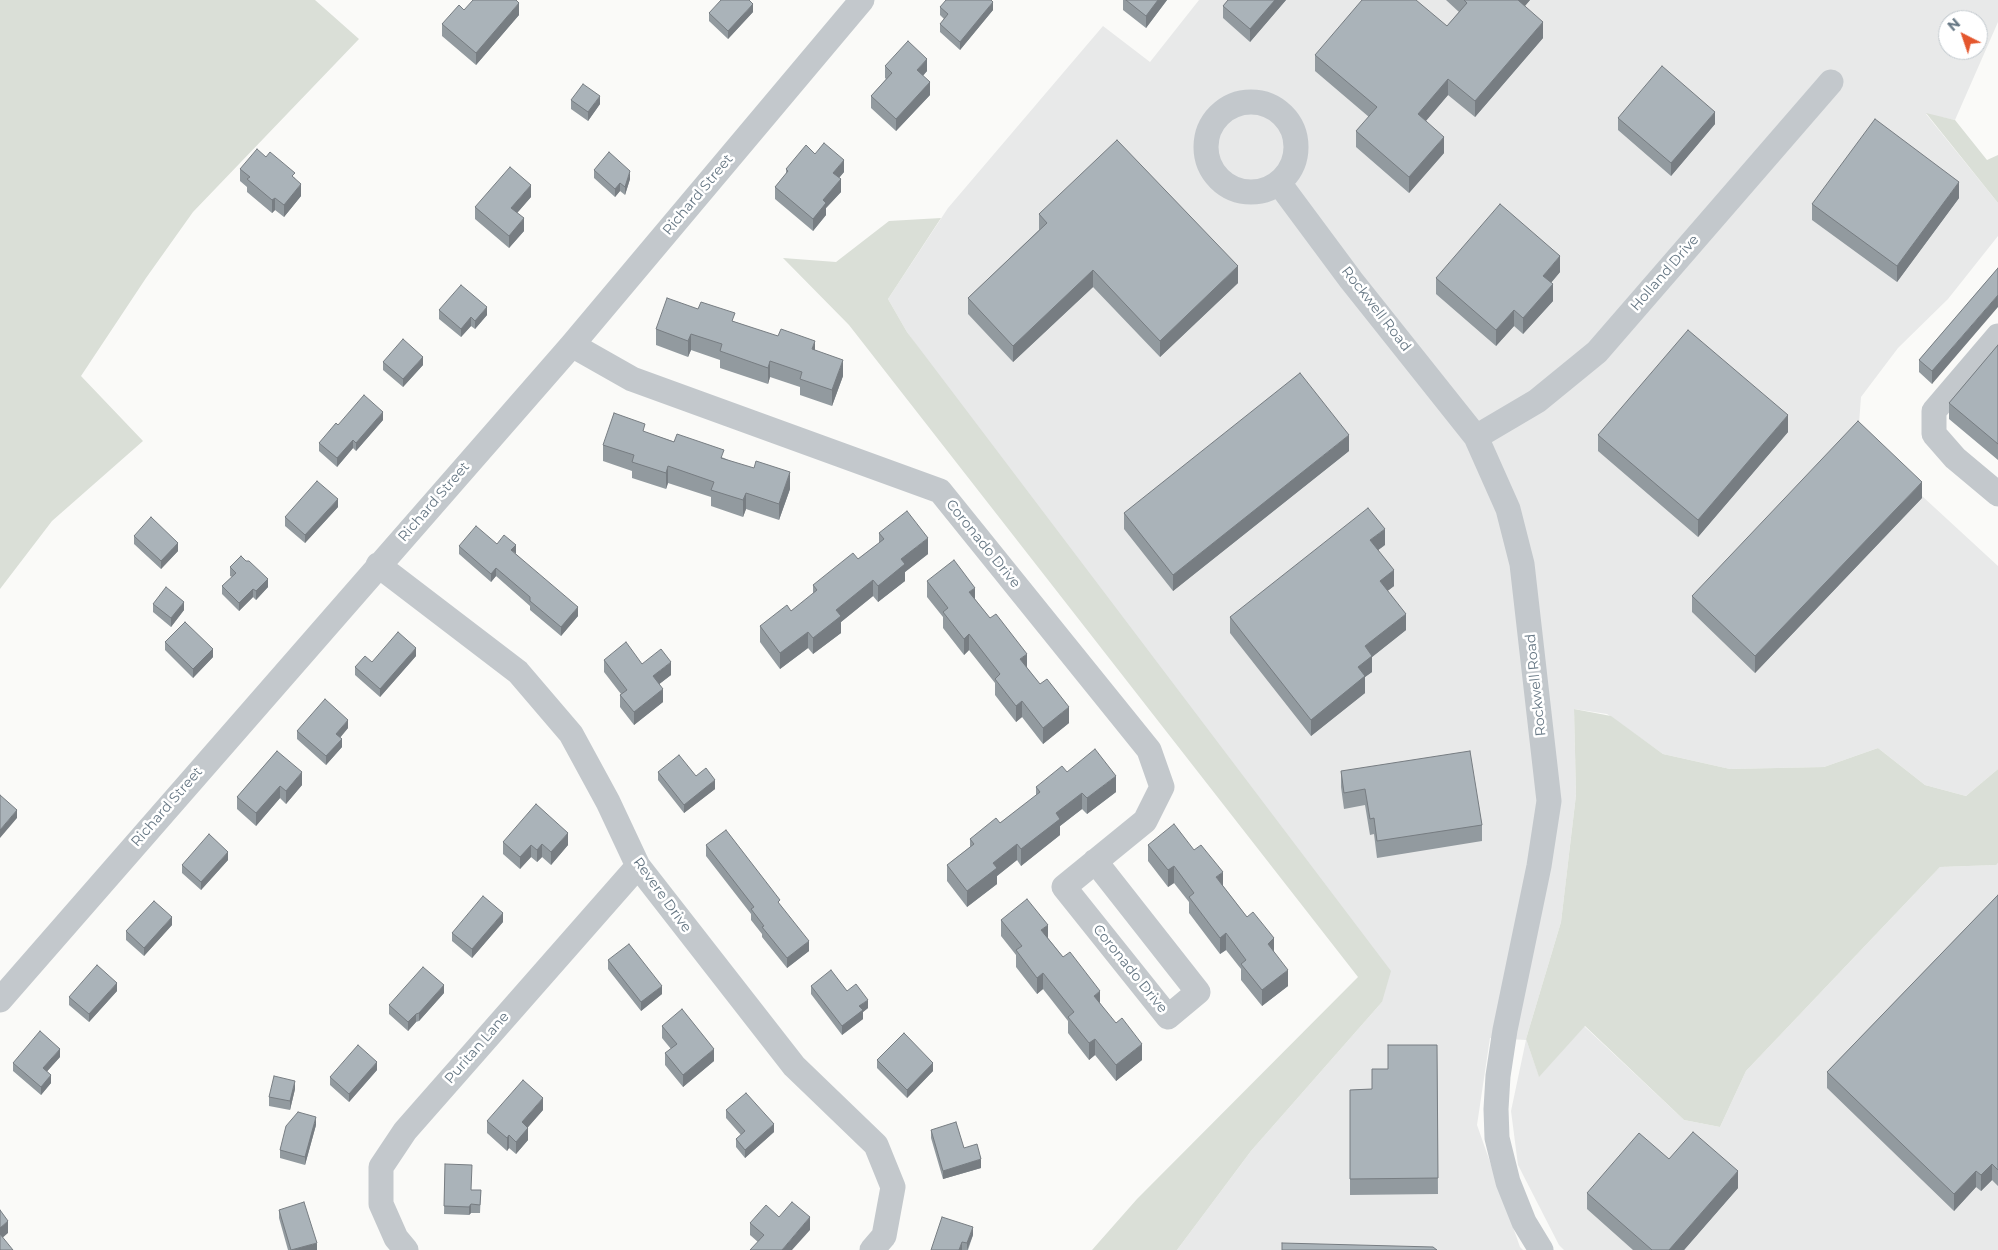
<!DOCTYPE html>
<html>
<head>
<meta charset="utf-8">
<style>
	body { margin:0 }
	#map { position:relative; width:1998px; height:1250px; overflow:hidden; background:#fafaf8; font-family:Montserrat,sans-serif }
	canvas { display:block }
	.north { position:absolute; left:1938px; top:10px; width:50px; height:50px; box-sizing:border-box; background:#fff; border:1px solid #c1c8cd; border-radius:50%; rotate:319deg; font-size:14px; font-weight:700; line-height:20px; text-align:center; color:#657683 }
	.north::after { content:''; display:block; margin:auto; width:18px; height:22px; background:#e4572e; clip-path:polygon(50% 0,100% 100%,50% 72%,0 100%) }
</style>
</head>
<body>
<div id="map">
<canvas width="1998" height="1250"></canvas>
<div class="north">N</div>
</div>
<script>
const context = document.querySelector('canvas').getContext('2d');
context.lineJoin = 'round';
function fill(path, color) {
  context.fillStyle = color;
  context.fill(path, 'evenodd');
}
function toPath(rows) {
  const path = new Path2D();
  for (const r of rows) {
    if (r.length === 3) {
      path.moveTo(r[0] + r[2], r[1]);
      path.arc(r[0], r[1], r[2], 0, 2 * Math.PI);
      continue;
    }
    path.moveTo(r[0], r[1]);
    for (let i = 2; i < r.length; i += 2) path.lineTo(r[i], r[i + 1]);
  }
  return path;
}
function stroke(path, color, width, dash) {
  context.strokeStyle = color;
  context.lineWidth = width;
  context.lineCap = dash ? 'butt' : 'round';
  context.setLineDash(dash || []);
  context.stroke(path);
}
function write(font, color, halo, rows, align = 'center') {
  context.font = font + ' Montserrat,sans-serif';
  context.lineWidth = 5;
  context.setLineDash([]);
  context.textBaseline = 'middle';
  context.strokeStyle = halo;
  context.fillStyle = color;
  for (const [text, x, y, turn = 0] of rows) {
    context.save();
    context.translate(x, y);
    context.rotate((+turn || 0) * Math.PI / 180);
    context.textAlign = isNaN(turn) ? turn : align;
    if (halo) context.strokeText(text, 0, 0);
    context.fillText(text, 0, 0);
    context.restore();
  }
}
fill(toPath([
	[1199,0,1998,0,1998,22,1955,120,1926,114,1998,203,1998,236,1948,299,1898,348,1861,397,1858,437,1998,566,1998,769,1966,796,1925,785,1878,748,1824,767,1730,769,1663,754,1607,714,1574,709,1576,795,1561,922,1526,1039,1539,1076,1584,1026,1684,1120,1720,1127,1746,1071,1940,867,1995,865,1998,863,1998,1250,1564,1250,1559,1245,1518,1165,1511,1111,1526,1040,1490,1038,1477,1125,1520,1247,1523,1250,1177,1250,1251,1151,1382,1002,907,332,888,299,948,208,1103,26,1150,62],
	[1948,20,1978,20,1978,50,1948,50]
]), '#e8e9e9');
fill(toPath([
	[0,0,315,0,359,39,193,212,146,278,81,376,143,441,52,521,0,589],
	[1926,113,1955,120,1987,160,1998,155,1998,203],
	[941,218,888,299,907,332,1391,971,1382,1002,1251,1151,1177,1250,1092,1250,1137,1199,1358,977,849,325,783,258,836,262,889,221],
	[1574,709,1611,716,1663,754,1730,769,1824,767,1878,748,1925,785,1966,796,1998,769,1998,863,1996,865,1940,867,1746,1071,1720,1127,1684,1120,1585,1026,1539,1077,1526,1039,1561,922,1576,795]
]), '#dadfd7');
stroke(toPath([
	[1251,147,45],
	[1279,183,1351,280,1476,437,1508,509,1522,564,1549,801,1539,866,1505,1030,1498,1076,1496,1109,1497,1138,1508,1182,1524,1222,1541,1250],
	[1998,336,1934,411,1934,434,1955,458,1998,494],
	[572,345,632,379,940,491,1149,750,1162,787,1145,821,1064,887,1168,1017,1198,992,1095,861],
	[1476,437,1537,401,1597,352,1831,82],
	[378,565,518,672,571,734,608,802,638,866,794,1066,876,1145,893,1187,884,1236,872,1250],
	[0,1000,572,345,862,0],
	[406,1250,396,1238,381,1204,381,1167,405,1131,638,866]
]), '#c3c8cc', 25);
fill(toPath([
	[1123,0,1167,0,1146,28,1123,10],
	[1228,0,1286,0,1250,42,1223,18,1223,6],
	[1446,0,1530,0,1525,6,1543,38,1475,117,1448,95,1426,121,1444,153,1409,193,1356,147,1356,131,1369,117,1315,71,1315,55,1447,26,1459,12],
	[940,7,993,10,960,50,940,32,940,24,944,19,940,15],
	[464,10,519,15,476,65,442,36,442,24],
	[753,12,728,39,709,21,709,13],
	[885,66,927,71,923,76,930,95,896,131,871,108,871,96,886,79,885,78],
	[571,100,600,104,588,121,571,109],
	[1618,118,1715,124,1671,176,1618,130],
	[815,154,844,172,839,178,841,192,826,208,826,215,813,231,775,199,775,187,786,174,786,169],
	[266,157,295,178,301,196,284,217,275,210,272,213,247,192,247,187,240,181,240,169],
	[594,170,630,179,625,195,620,191,615,197,594,178],
	[531,197,517,213,524,231,509,248,475,219,475,207],
	[1959,198,1897,282,1812,220,1812,204],
	[1039,214,1238,283,1160,357,1093,287,1013,362,968,314,968,298,1039,230],
	[1998,268,1932,384,1919,372,1919,360],
	[1560,272,1551,283,1553,301,1523,334,1514,326,1496,346,1436,294,1436,278],
	[698,309,815,350,843,376,832,406,800,395,800,387,770,377,768,384,720,368,720,360,691,350,688,357,656,345,656,329],
	[439,310,487,315,475,329,471,326,461,337,439,319],
	[1998,345,1998,460,1949,419,1949,403],
	[383,362,423,365,403,387,383,370],
	[383,420,356,451,353,448,337,467,319,451,319,443,338,425],
	[645,432,724,458,790,489,779,520,746,509,743,517,711,506,711,497,668,483,666,489,632,478,632,471,603,461,603,445],
	[1788,432,1698,537,1598,451,1598,435],
	[1349,451,1173,591,1124,529,1124,513],
	[1922,498,1755,673,1692,612,1692,596],
	[338,507,305,543,285,526,285,517],
	[879,533,928,554,905,572,905,581,878,602,873,596,841,622,841,633,813,654,808,648,780,669,760,642,760,626,791,611,813,594,813,585,858,559,879,543],
	[134,536,178,551,161,569,134,544],
	[497,544,516,554,578,616,561,636,530,610,530,606,496,576,491,582,459,554,459,546],
	[1385,545,1378,550,1394,586,1387,591,1406,630,1372,657,1372,672,1365,677,1365,693,1311,736,1230,633,1230,617],
	[246,561,268,587,256,600,253,597,239,611,222,594,222,586,232,577,230,576,230,567],
	[927,581,975,599,1069,723,1043,744,1022,717,1016,722,995,695,995,683,969,650,964,655,943,628,943,617,927,597],
	[153,604,184,610,171,627,153,612],
	[165,642,213,657,193,678,165,650],
	[416,656,380,697,355,675,355,667,372,662],
	[604,660,642,664,671,675,659,684,663,702,634,725,620,707,620,695,621,694,604,672],
	[348,728,340,738,342,747,326,765,297,739,297,731],
	[277,751,302,785,286,804,280,798,256,826,237,809,237,797],
	[1341,771,1482,825,1482,841,1377,858,1374,834,1370,835,1365,805,1344,809,1341,787],
	[658,772,696,776,715,789,684,813,658,780],
	[1067,772,1116,792,1087,814,1082,809,1060,826,1060,835,1021,866,1017,860,997,876,997,884,967,907,947,881,947,865,970,847,970,839,1000,823,1036,796,1036,787],
	[503,842,568,845,551,865,542,857,537,862,531,857,520,869,503,854],
	[706,845,780,905,809,951,787,968,762,937,762,934,751,920,751,914,706,856],
	[1148,845,1223,886,1274,952,1288,986,1262,1006,1241,980,1241,969,1226,950,1220,954,1189,913,1189,902,1174,883,1168,887,1148,861],
	[228,860,201,890,182,873,182,865],
	[1998,895,1998,1186,1992,1180,1981,1191,1976,1187,1954,1211,1827,1088,1827,1072],
	[1001,920,1048,938,1100,1003,1142,1060,1116,1081,1095,1055,1089,1060,1068,1033,1068,1021,1043,989,1037,994,1016,967,1016,955,1001,936],
	[503,922,472,958,452,941,452,933],
	[172,925,144,956,126,940,126,931],
	[608,960,662,994,641,1011,608,969],
	[811,986,847,991,868,1008,863,1012,863,1019,842,1035,811,994],
	[117,991,89,1022,69,1005,69,997],
	[444,993,419,1021,416,1022,408,1031,389,1014,389,1005],
	[662,1026,714,1061,683,1087,665,1065,665,1053,671,1049,662,1038],
	[1437,1045,1438,1194,1350,1195,1350,1090,1372,1089,1388,1069],
	[60,1057,47,1071,51,1083,41,1095,13,1071,13,1063],
	[877,1060,933,1071,907,1098,877,1068],
	[377,1070,349,1102,330,1085,330,1077],
	[295,1089,290,1110,269,1106,269,1097],
	[543,1110,528,1127,528,1140,516,1154,509,1148,507,1151,487,1133,487,1121],
	[726,1110,774,1132,745,1158,736,1147,736,1139,741,1135,726,1118],
	[316,1125,305,1165,280,1158,280,1150],
	[931,1130,964,1148,981,1168,943,1179,931,1138],
	[1669,1159,1738,1188,1684,1250,1633,1250,1587,1209,1587,1193],
	[445,1164,471,1190,481,1190,480,1213,471,1213,469,1215,444,1214],
	[279,1210,317,1250,288,1250,279,1218],
	[779,1217,810,1230,758,1242,750,1235,750,1223],
	[973,1235,968,1250,931,1250]
]), '#929a9f');
fill(toPath([
	[1158,0,1167,0,1146,28,1146,16],
	[1275,0,1286,0,1250,42,1250,29],
	[1517,0,1530,0,1517,15],
	[993,2,993,10,960,50,960,42],
	[519,3,519,15,476,65,476,53],
	[753,4,753,12,728,39,728,31],
	[1543,22,1543,38,1475,117,1475,101],
	[927,59,927,71,917,82,917,70],
	[1448,79,1448,95,1418,130,1418,114],
	[930,82,930,95,896,131,896,119],
	[600,96,600,104,588,121,588,112],
	[1715,112,1715,124,1671,176,1671,163],
	[1444,137,1444,153,1409,193,1409,177],
	[844,160,844,172,833,185,833,173],
	[630,171,630,179,625,195,625,187],
	[841,179,841,192,826,208,826,215,813,231,813,219,823,200],
	[1959,182,1959,198,1897,282,1897,266],
	[620,183,620,191,615,197,615,189],
	[301,184,301,196,284,217,284,205],
	[531,185,531,197,511,220,511,208],
	[275,198,275,210,272,213,272,200],
	[524,218,524,231,509,248,509,236],
	[1560,256,1560,272,1543,292,1543,276],
	[1238,266,1238,283,1160,357,1160,341],
	[1093,270,1093,287,1013,362,1013,346],
	[1553,284,1553,301,1523,334,1523,318],
	[1998,295,1998,307,1932,384,1932,371],
	[487,307,487,315,475,329,475,321],
	[1514,310,1514,326,1496,346,1496,330],
	[471,317,471,326,461,337,461,329],
	[691,334,691,350,688,357,688,341],
	[815,341,815,357,812,349],
	[423,357,423,365,403,387,403,379],
	[843,360,843,376,832,406,832,390],
	[770,361,770,377,768,384,768,368],
	[383,412,383,420,356,451,356,443],
	[1788,415,1788,432,1698,537,1698,520],
	[1349,435,1349,451,1173,591,1173,575],
	[353,440,353,448,337,467,337,458],
	[668,466,668,483,666,489,666,473],
	[790,472,790,489,779,520,779,504],
	[1922,482,1922,498,1755,673,1755,656],
	[746,493,746,509,743,517,743,500],
	[338,499,338,507,305,543,305,535],
	[1385,529,1385,545,1370,556,1370,540],
	[928,538,928,554,905,572,905,581,878,602,878,586,901,559],
	[178,543,178,551,161,569,161,561],
	[516,545,516,554,511,550],
	[496,568,496,576,491,582,491,574],
	[1394,570,1394,586,1380,597,1380,581],
	[268,579,268,587,256,600,256,591],
	[873,580,873,596,841,622,841,633,813,654,813,638,836,610],
	[975,588,975,604,969,592],
	[253,589,253,597,239,611,239,603],
	[184,602,184,610,171,627,171,618],
	[578,607,578,616,561,636,561,627],
	[1406,614,1406,630,1372,657,1372,672,1365,677,1365,693,1311,736,1311,720,1358,667,1365,646],
	[808,632,808,648,780,669,780,653],
	[969,634,969,650,964,655,964,639],
	[416,648,416,656,380,697,380,689],
	[213,649,213,657,193,678,193,669],
	[1027,654,1027,670,1020,659],
	[671,662,671,675,653,689,653,676],
	[663,689,663,702,634,725,634,712],
	[1022,701,1022,717,1016,722,1016,706],
	[1069,707,1069,723,1043,744,1043,728],
	[348,720,348,728,336,742,336,734],
	[342,739,342,747,326,765,326,756],
	[302,772,302,785,286,804,286,791],
	[1116,776,1116,792,1087,814,1087,798],
	[715,780,715,789,684,813,684,805],
	[280,786,280,798,256,826,256,813],
	[1082,793,1082,809,1060,826,1060,835,1021,866,1021,849,1056,813],
	[17,810,17,818,0,838,0,830],
	[568,833,568,845,551,865,551,852],
	[542,844,542,857,537,862,537,850],
	[1017,844,1017,860,997,876,997,884,967,907,967,891,993,863],
	[531,845,531,857,520,869,520,857],
	[228,852,228,860,201,890,201,882],
	[1174,866,1174,883,1168,887,1168,870],
	[1223,872,1223,888,1216,877],
	[503,913,503,922,472,958,472,949],
	[172,917,172,925,144,956,144,948],
	[1048,925,1048,941,1041,930],
	[1226,933,1226,950,1220,954,1220,938],
	[1274,938,1274,955,1268,944],
	[809,941,809,951,787,968,787,958],
	[1288,970,1288,986,1262,1006,1262,990],
	[1043,973,1043,989,1037,994,1037,978],
	[117,983,117,991,89,1022,89,1014],
	[444,985,444,993,419,1021,419,1013],
	[662,986,662,994,641,1011,641,1002],
	[1100,991,1100,1007,1094,996],
	[868,1000,868,1008,863,1012,863,1019,842,1035,842,1026,859,1006],
	[416,1014,416,1022,408,1031,408,1022],
	[1095,1039,1095,1055,1089,1060,1089,1043],
	[1142,1044,1142,1060,1116,1081,1116,1065],
	[60,1049,60,1057,43,1076,43,1068],
	[714,1049,714,1061,683,1087,683,1075],
	[377,1062,377,1070,349,1102,349,1094],
	[933,1063,933,1071,907,1098,907,1090],
	[51,1075,51,1083,41,1095,41,1087],
	[295,1081,295,1089,290,1110,290,1101],
	[543,1098,543,1110,522,1134,522,1122],
	[316,1117,316,1125,305,1165,305,1157],
	[774,1124,774,1132,745,1158,745,1150],
	[528,1128,528,1140,516,1154,516,1142],
	[509,1135,509,1148,507,1151,507,1138],
	[981,1159,981,1168,943,1179,943,1171],
	[1992,1164,1992,1180,1981,1191,1981,1175],
	[1738,1171,1738,1188,1684,1250,1669,1250],
	[1976,1171,1976,1187,1954,1211,1954,1194],
	[471,1204,471,1213,469,1215,469,1207],
	[810,1217,810,1230,792,1250,782,1250],
	[8,1221,8,1233,0,1240,0,1228],
	[973,1227,973,1235,967,1250,967,1243],
	[962,1242,962,1250,959,1250],
	[317,1243,317,1250,292,1250]
]), '#777d82');
const building = toPath([
	[473,0,516,0,519,3,476,53,442,24,459,5,464,10,473,0],
	[721,0,749,0,753,4,728,31,709,13,721,0],
	[946,0,991,0,993,2,960,42,940,24,948,14,940,7,946,0],
	[1126,0,1158,0,1146,16,1126,0],
	[1228,0,1275,0,1250,29,1223,6,1228,0],
	[1362,0,1416,0,1447,26,1467,3,1464,0,1518,0,1543,22,1475,101,1448,79,1418,114,1444,137,1409,177,1356,131,1377,107,1315,55,1362,0],
	[908,41,927,59,917,70,930,82,896,119,871,96,892,73,885,66,908,41],
	[1662,66,1715,112,1671,163,1618,118,1662,66],
	[583,84,600,96,588,112,571,100,583,84],
	[1875,119,1959,182,1897,266,1812,204,1875,119],
	[1117,140,1238,266,1160,341,1093,270,1013,346,968,298,1047,223,1039,214,1117,140],
	[824,143,844,160,833,173,841,179,823,200,826,203,813,219,775,187,788,171,786,169,806,145,815,154,824,143],
	[257,149,266,157,270,152,295,173,292,176,301,184,284,205,275,198,272,200,247,179,250,177,240,169,257,149],
	[609,152,630,171,625,187,620,183,615,189,594,170,609,152],
	[510,167,531,185,511,208,524,218,509,236,475,207,510,167],
	[1500,204,1560,256,1543,276,1553,284,1523,318,1514,310,1496,330,1436,278,1500,204],
	[1998,268,1998,295,1932,371,1919,360,1998,268],
	[461,285,487,307,475,321,471,317,461,329,439,310,461,285],
	[667,298,698,309,701,302,735,313,732,321,778,336,781,329,815,341,812,349,843,360,832,390,800,379,802,372,770,361,768,368,720,351,722,344,691,334,688,341,656,329,667,298],
	[1688,330,1788,415,1698,520,1598,435,1688,330],
	[403,339,423,357,403,379,383,362,403,339],
	[1998,345,1998,444,1949,403,1998,345],
	[1300,373,1349,435,1173,575,1124,513,1300,373],
	[364,395,383,412,356,443,353,440,337,458,319,443,336,423,338,425,364,395],
	[614,413,645,424,643,431,674,442,677,434,724,450,721,458,754,468,756,461,790,472,779,504,746,493,743,500,711,490,714,482,668,466,666,473,632,462,634,455,603,445,614,413],
	[1858,421,1922,482,1755,656,1692,596,1858,421],
	[317,481,338,499,305,535,285,517,317,481],
	[1368,508,1385,529,1370,540,1394,570,1380,581,1406,614,1365,646,1372,656,1358,667,1365,676,1311,720,1230,617,1368,508],
	[907,511,928,538,901,559,905,564,878,586,873,580,836,610,841,616,813,638,808,632,780,653,760,626,787,605,791,611,817,590,813,585,853,553,858,559,884,539,879,533,907,511],
	[151,517,178,543,161,561,134,536,151,517],
	[476,526,497,544,504,535,516,545,511,550,578,607,561,627,530,601,530,597,496,568,491,574,459,546,476,526],
	[241,556,246,561,249,561,268,579,256,591,253,589,239,603,222,586,236,573,230,567,241,556],
	[954,560,975,588,969,592,990,618,996,614,1027,654,1020,659,1040,684,1047,679,1069,707,1043,728,1022,701,1016,706,995,679,1000,674,969,634,964,639,943,612,948,608,927,581,954,560],
	[166,587,184,602,171,618,153,604,166,587],
	[185,622,213,649,193,669,165,642,185,622],
	[398,632,416,648,380,689,355,667,365,656,372,662,398,632],
	[626,642,642,664,661,649,671,662,653,676,663,689,634,712,620,695,627,690,604,660,626,642],
	[325,699,348,720,336,734,342,739,326,756,297,731,325,699],
	[1095,749,1116,776,1087,798,1082,793,1056,813,1060,819,1021,849,1017,844,993,863,997,868,967,891,947,865,974,844,970,839,996,818,1000,823,1040,792,1036,787,1062,766,1067,772,1095,749],
	[277,751,302,772,286,791,280,786,256,813,237,797,277,751],
	[1470,751,1482,825,1377,841,1374,818,1370,819,1365,789,1344,793,1341,771,1470,751],
	[679,755,696,776,706,768,715,780,684,805,658,772,679,755],
	[0,795,17,810,0,830,0,795],
	[536,804,568,833,551,852,542,844,537,850,531,845,520,857,503,842,536,804],
	[1174,824,1194,850,1201,845,1223,872,1216,877,1247,917,1253,912,1274,938,1268,944,1288,970,1262,990,1241,964,1246,960,1226,933,1220,938,1189,897,1194,893,1174,866,1168,870,1148,845,1174,824],
	[726,830,780,900,778,902,809,941,787,958,762,927,764,926,751,909,754,907,706,845,726,830],
	[209,834,228,852,201,882,182,865,209,834],
	[1998,895,1998,1170,1992,1164,1981,1175,1976,1171,1954,1194,1827,1072,1998,895],
	[483,896,503,913,472,949,452,933,483,896],
	[1027,899,1048,925,1041,930,1063,957,1070,952,1100,991,1094,996,1116,1023,1122,1018,1142,1044,1116,1065,1095,1039,1089,1043,1068,1017,1074,1012,1043,973,1037,978,1016,950,1022,946,1001,920,1027,899],
	[154,901,172,917,144,948,126,931,154,901],
	[629,944,662,986,641,1002,608,960,629,944],
	[97,965,117,983,89,1014,69,997,97,965],
	[423,967,444,985,419,1013,416,1014,408,1022,389,1005,423,967],
	[831,970,847,991,856,984,868,1000,859,1006,863,1010,842,1026,811,986,831,970],
	[682,1009,714,1049,683,1075,665,1053,677,1044,662,1026,682,1009],
	[40,1031,60,1049,43,1068,51,1075,41,1087,13,1063,40,1031],
	[904,1033,933,1063,907,1090,877,1060,904,1033],
	[358,1045,377,1062,349,1094,330,1077,358,1045],
	[1388,1045,1437,1045,1438,1178,1350,1179,1350,1090,1372,1089,1372,1069,1388,1069,1388,1045],
	[274,1076,295,1081,290,1101,269,1097,274,1076],
	[523,1080,543,1098,522,1122,528,1128,516,1142,509,1135,507,1138,487,1121,523,1080],
	[746,1093,774,1124,745,1150,736,1139,745,1131,726,1110,746,1093],
	[298,1112,316,1117,305,1157,280,1150,286,1126,298,1112],
	[956,1122,964,1148,977,1144,981,1159,943,1171,931,1130,956,1122],
	[1693,1132,1738,1171,1669,1250,1652,1250,1587,1193,1639,1133,1669,1159,1693,1132],
	[445,1164,472,1165,471,1190,481,1190,480,1205,471,1204,469,1207,444,1206,445,1164],
	[304,1202,317,1243,291,1250,279,1210,304,1202],
	[792,1202,810,1217,782,1250,750,1250,764,1235,750,1223,766,1205,779,1217,792,1202],
	[0,1210,8,1221,0,1228,0,1210],
	[942,1217,973,1227,967,1243,962,1242,959,1250,931,1250,942,1217],
	[0,1234,13,1250,0,1250,0,1234],
	[1282,1243,1433,1247,1437,1250,1282,1250,1282,1243]
]);
fill(building, '#aab3b9');
stroke(building, '#777d82', 1);
write('14px', '#657683', '#fff', [
	["Richard Street",698,195,-50],
	["Holland Drive",1665,273,-49],
	["Rockwell Road",1376,309,52],
	["Richard Street",434,502,-49],
	["Coronado Drive",983,544,51],
	["Rockwell Road",1536,685,-96],
	["Richard Street",167,807,-49],
	["Revere Drive",662,895,54],
	["Coronado Drive",1130,969,51],
	["Puritan Lane",477,1048,-49]
]);
</script>
</body>
</html>
